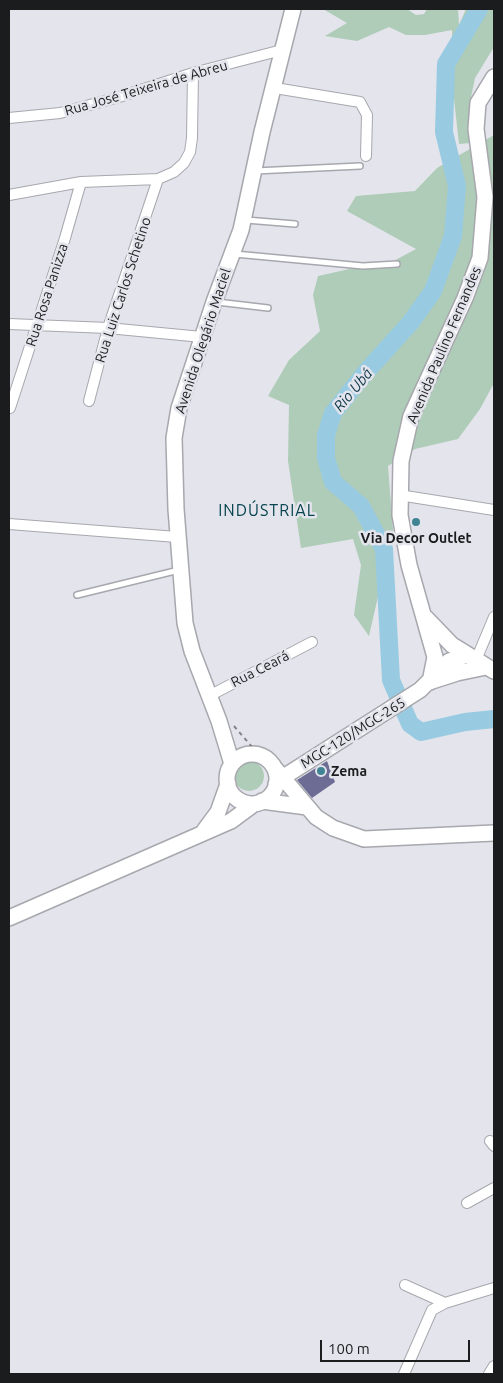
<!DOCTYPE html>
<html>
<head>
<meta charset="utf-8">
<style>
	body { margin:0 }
	#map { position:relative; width:503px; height:1383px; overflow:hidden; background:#e4e4ec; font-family:Ubuntu,sans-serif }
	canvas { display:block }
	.frame { position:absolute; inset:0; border:10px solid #1b1c1e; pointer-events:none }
	.scale { position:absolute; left:320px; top:1340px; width:150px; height:22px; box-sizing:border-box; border:2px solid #1b1c1e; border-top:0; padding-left:6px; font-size:15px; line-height:18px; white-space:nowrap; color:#1b1c1e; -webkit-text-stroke:4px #e4e4ec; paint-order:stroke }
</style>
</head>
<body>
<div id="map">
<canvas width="503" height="1383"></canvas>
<div class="frame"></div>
<div class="scale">100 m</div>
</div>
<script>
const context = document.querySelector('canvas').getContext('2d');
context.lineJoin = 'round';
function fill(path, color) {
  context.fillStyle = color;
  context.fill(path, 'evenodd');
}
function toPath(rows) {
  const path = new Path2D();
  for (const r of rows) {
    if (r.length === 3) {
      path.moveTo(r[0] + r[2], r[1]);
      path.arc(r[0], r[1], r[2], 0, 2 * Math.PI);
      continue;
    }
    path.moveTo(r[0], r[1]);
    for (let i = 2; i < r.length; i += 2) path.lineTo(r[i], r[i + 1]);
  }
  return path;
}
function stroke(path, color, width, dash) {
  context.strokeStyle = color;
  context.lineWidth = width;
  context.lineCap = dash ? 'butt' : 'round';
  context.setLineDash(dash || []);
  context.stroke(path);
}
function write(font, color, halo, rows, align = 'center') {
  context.font = font + ' Ubuntu,sans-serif';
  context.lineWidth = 5;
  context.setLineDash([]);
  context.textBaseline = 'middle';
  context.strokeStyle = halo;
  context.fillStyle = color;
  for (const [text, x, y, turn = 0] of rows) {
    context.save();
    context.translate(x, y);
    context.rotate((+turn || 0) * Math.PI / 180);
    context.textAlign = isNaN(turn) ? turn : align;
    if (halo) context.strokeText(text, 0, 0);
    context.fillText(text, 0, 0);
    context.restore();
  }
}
fill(toPath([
	[323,9,407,9,416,15,424,14,427,9,458,9,459,25,466,9,494,9,494,47,475,78,469,107,470,143,459,144,454,99,452,30,425,35,406,35,389,27,357,41,325,36,347,23],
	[494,135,494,383,480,409,458,439,415,449,388,466,393,530,369,636,354,615,361,565,353,539,301,548,288,461,289,405,268,396,289,360,320,331,313,295,318,276,363,266,388,264,416,249,347,211,356,196,415,191,437,168],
	[249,776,15]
]), '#aeccb7');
stroke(toPath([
	[479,9,446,64,444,132,457,186,453,236,433,291,411,322,365,373,333,413,326,435,326,458,333,482,361,506,384,549,391,680,410,724,421,732,465,722,494,719]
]), '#98cbe2', 18);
fill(toPath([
	[327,761,335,782,312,798,297,780]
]), '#6c6c94');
const lane = toPath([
	[255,171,360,166],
	[246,220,295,224],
	[235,254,363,266,397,264],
	[217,302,268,308],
	[77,595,179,570]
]);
const street = toPath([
	[275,88,360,102,367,115,366,156],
	[9,118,60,113,119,97,193,73,282,50],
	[9,195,81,182,158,179,174,172,184,163,190,152,192,138,193,73],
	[9,324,108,328,202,337],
	[89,401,108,328,158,179],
	[10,408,65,238,81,182],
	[399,495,494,510],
	[9,524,177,537],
	[476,660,494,617],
	[209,696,312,642],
	[490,1141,494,1146],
	[467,1203,494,1188],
	[405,1285,445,1303],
	[404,1374,432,1310,445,1303,494,1288],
	[489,1374,494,1366]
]);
const secondary = toPath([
	[426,618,452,645,494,671],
	[432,681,457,673,486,667],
	[430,682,435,657,409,565,400,515,401,461,411,416,465,298,480,258,485,197,476,129,478,103,494,77],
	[252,779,25],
	[232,764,219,721,192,651,185,623,176,509,174,438,179,408,214,302,241,230,262,132,293,9],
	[273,766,316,817,333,828,364,839,494,833],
	[276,784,282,778,420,690,449,661,467,655],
	[262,801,307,807],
	[204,831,218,812,228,784],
	[9,918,231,821,254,804]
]);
stroke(lane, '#a7a7ae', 8);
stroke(street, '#a7a7ae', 12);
stroke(secondary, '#a7a7ae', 18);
stroke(toPath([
	[234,726,258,754]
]), '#838489', 2, [4, 4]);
stroke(lane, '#fff', 5);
stroke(street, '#fff', 10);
stroke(secondary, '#fff', 15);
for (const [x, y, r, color] of [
	[416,522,5,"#408493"],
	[321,771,5,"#408493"]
]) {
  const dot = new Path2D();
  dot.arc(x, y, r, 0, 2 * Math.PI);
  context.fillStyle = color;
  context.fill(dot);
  stroke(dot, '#e4e4ec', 2);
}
write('14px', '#1b1c1e', '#e4e4ec', [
	["Rua José Teixeira de Abreu",146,88,-16],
	["Rua Luiz Carlos Schetino",123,290,-72],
	["Rua Rosa Panizza",47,295,-72],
	["Avenida Olegário Maciel",203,341,-72],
	["Avenida Paulino Fernandes",444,345,-67],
	["Rua Ceará",260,669,-27],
	["MGC-120/MGC-265",353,733,-32]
]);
write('bold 14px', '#1b1c1e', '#e4e4ec', [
	["Via Decor Outlet",416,538],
	["Zema",331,771,"left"]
]);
write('italic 15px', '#0d394a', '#e4e4ec', [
	["Rio Ubá",353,390,-50]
]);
context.letterSpacing = '1px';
write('16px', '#074450', '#e4e4ec', [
	["INDÚSTRIAL",267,511]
]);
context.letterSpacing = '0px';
</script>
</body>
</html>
